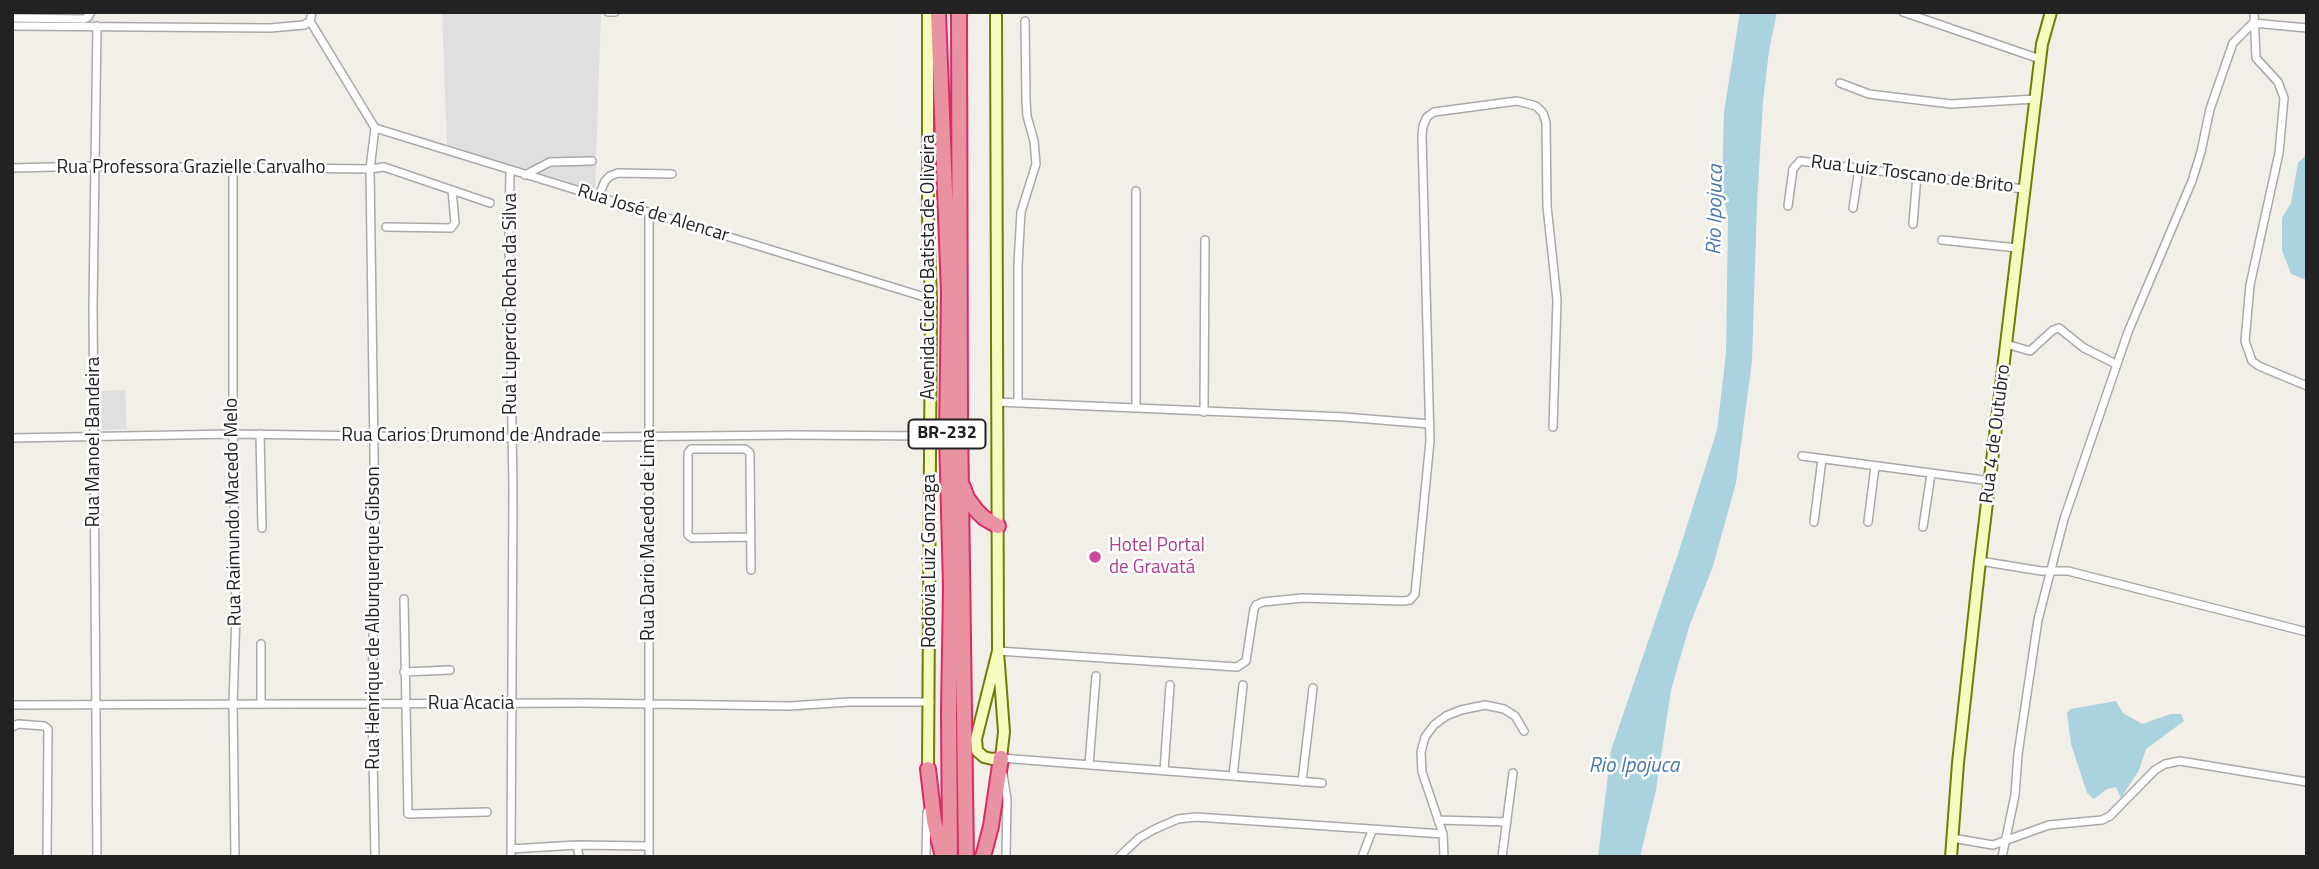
<!DOCTYPE html>
<html>
<head>
<meta charset="utf-8">
<style>
	body { margin:0 }
	#map { position:relative; width:2319px; height:869px; overflow:hidden; background:#f2efe9; font-family:"Titillium Web",sans-serif }
	canvas { display:block }
	.frame { position:absolute; inset:0; border:14px solid #222; pointer-events:none }
</style>
</head>
<body>
<div id="map">
<canvas width="2319" height="869"></canvas>
<div class="frame"></div>
</div>
<script>
const context = document.querySelector('canvas').getContext('2d');
context.lineJoin = 'round';
function fill(path, color) {
  context.fillStyle = color;
  context.fill(path, 'evenodd');
}
function toPath(rows) {
  const path = new Path2D();
  for (const r of rows) {
    path.moveTo(r[0], r[1]);
    for (let i = 2; i < r.length; i += 2) path.lineTo(r[i], r[i + 1]);
  }
  return path;
}
function stroke(path, color, width, dash) {
  context.strokeStyle = color;
  context.lineWidth = width;
  context.lineCap = dash ? 'butt' : 'round';
  context.setLineDash(dash || []);
  context.stroke(path);
}
function write(font, color, halo, rows, align = 'center') {
  context.font = font + ' "Titillium Web",sans-serif';
  context.lineWidth = 5;
  context.setLineDash([]);
  context.textBaseline = 'middle';
  context.strokeStyle = halo;
  context.fillStyle = color;
  for (const [text, x, y, turn = 0] of rows) {
    context.save();
    context.translate(x, y);
    context.rotate((+turn || 0) * Math.PI / 180);
    context.textAlign = isNaN(turn) ? turn : align;
    if (halo) context.strokeText(text, 0, 0);
    context.fillText(text, 0, 0);
    context.restore();
  }
}
fill(toPath([
	[12,12,94,12,94,21,12,21],
	[442,12,601,12,595,192,447,146],
	[125,390,127,429,102,430,100,391]
]), '#e0dfdf');
fill(toPath([
	[1740,12,1777,12,1769,51,1763,102,1757,204,1752,361,1736,483,1713,566,1689,627,1671,690,1656,790,1640,857,1598,857,1611,750,1679,551,1717,430,1726,353,1728,217,1722,190,1724,112],
	[2307,154,2307,280,2291,274,2282,250,2282,218,2291,203,2298,163],
	[2116,701,2123,713,2142,724,2171,714,2181,714,2184,721,2146,749,2139,770,2121,798,2116,787,2107,789,2094,799,2087,793,2071,744,2067,713,2071,709]
]), '#aad3df');
stroke(toPath([
	[2026,12,2037,12]
]), '#aad3df', 2.5);
const street = toPath([
	[312,12,310,21,375,128],
	[608,12,615,12],
	[1903,12,2040,59],
	[2254,12,2256,58,2278,82,2284,98,2279,153,2250,285,2245,341,2252,361,2259,366,2307,386],
	[12,18,84,19,88,17,91,12],
	[2253,23,2307,28],
	[12,26,270,28,304,25,310,21],
	[97,26,93,306,97,857],
	[1840,83,1869,94,1951,104,2035,99],
	[375,128,931,299],
	[233,167,233,434,236,614,233,704,235,857],
	[12,168,94,166,370,169,384,167,490,203],
	[510,171,509,240,513,490,511,857],
	[525,175,550,162,592,161],
	[1136,191,1136,408],
	[598,198,605,181,610,176,618,173,672,174],
	[1788,206,1793,169,1800,161,2024,189],
	[1853,208,1859,169],
	[1913,224,1917,175],
	[386,227,451,228,455,223,452,190],
	[1942,240,2017,248],
	[2006,344,2030,351,2053,330,2059,328,2084,348,2116,364],
	[997,402,1344,417,1430,424],
	[1018,403,1018,264,1021,212,1036,164,1034,141,1027,116,1026,101,1025,21],
	[1204,412,1205,240],
	[260,434,262,528],
	[12,438,233,434,511,438,790,435,930,436],
	[1802,456,1991,481],
	[1814,522,1822,459],
	[1868,522,1875,466],
	[1923,527,1931,474],
	[750,537,692,538,688,535,688,453,691,449,745,449,749,452,750,454,751,570],
	[1980,561,2041,571,2068,571,2307,632],
	[404,599,408,814,487,812],
	[998,651,1237,667,1246,661,1254,609,1256,605,1263,602,1302,598,1403,601,1410,600,1415,594,1430,441,1422,136,1423,126,1427,117,1434,112,1517,101,1536,106,1543,113,1546,123,1547,206,1557,300,1553,427],
	[404,672,450,670],
	[261,704,261,644],
	[12,705,583,703,790,706,849,702,930,702],
	[12,727,18,724,44,726,48,729,47,857],
	[1001,758,1322,783],
	[1089,765,1096,676],
	[1164,771,1170,685],
	[1003,774,1007,799,1006,857],
	[1233,776,1243,685],
	[1302,782,1313,688],
	[1438,820,1507,822],
	[1443,834,1422,772,1421,752,1425,737,1434,725,1446,716,1461,710,1485,705,1504,709,1515,716,1524,731],
	[1952,838,1993,845,2049,825,2102,820,2110,816,2155,770,2165,764,2180,761,2307,782],
	[577,845,579,857],
	[511,849,577,845,649,846],
	[375,857,372,705,375,524,370,169,375,128],
	[649,857,649,213],
	[926,857,927,812],
	[1119,857,1139,838,1155,829,1178,819,1196,817,1443,834,1444,857],
	[1362,857,1372,831],
	[1502,857,1513,773],
	[2002,857,2015,795,2018,754,2038,620,2064,519,2128,332,2192,181,2201,152,2210,109,2233,43,2253,23]
]);
const secondary = toPath([
	[928,12,928,217,931,299,928,769],
	[996,12,998,651,1004,732,1001,758,992,759,984,757,977,751,976,739,998,651],
	[1951,857,1958,763,1980,561,2042,44,2051,12]
]);
const highway = toPath([
	[938,12,949,293,947,434,951,587,949,713,950,857],
	[959,12,960,421,966,857],
	[963,487,967,498,976,510,984,518,998,526],
	[928,769,934,821,943,857],
	[983,857,991,826,1001,758]
]);
stroke(street, '#a9a9a9', 10);
stroke(secondary, '#707d05', 14);
stroke(highway, '#dc2a67', 18);
stroke(street, '#fff', 7);
stroke(secondary, '#f7fabf', 10);
stroke(highway, '#e892a2', 14);
for (const [x, y, r, color] of [
	[1095,557,7,"#d1479c"]
]) {
  const dot = new Path2D();
  dot.arc(x, y, r, 0, 2 * Math.PI);
  context.fillStyle = color;
  context.fill(dot);
  stroke(dot, '#fff', 2.5);
}
for (const [x, y, w] of [
	[947,434,77]
]) {
  const box = new Path2D();
  box.roundRect(x - w / 2, y - 14.5, w, 29, 5);
  context.fillStyle = '#fff';
  context.fill(box);
  stroke(box, '#222', 2);
}
write('bold 18px', '#222', null, [
	["BR-232",947,434]
]);
write('19px', '#222', '#fff', [
	["Rua Professora Grazielle Carvalho",191,168],
	["Rua Luiz Toscano de Brito",1912,175,7],
	["Rua José de Alencar",653,214,17],
	["Avenida Cicero Batista de Oliveira",929,267,-90],
	["Rua Lupercio Rocha da Silva",511,304,-90],
	["Rua 4 de Outubro",1996,434,-83],
	["Rua Carios Drumond de Andrade",471,436],
	["Rua Manoel Bandeira",94,442,-90],
	["Rua Raimundo Macedo Melo",234,512,-91],
	["Rua Dario Macedo de Lima",649,535,-90],
	["Rodovia Luiz Gonzaga",930,561,-90],
	["Rua Henrique de Alburquerque Gibson",374,618,-90],
	["Rua Acacia",471,704]
]);
write('19px', '#b23c85', '#fff', [
	["Hotel Portal",1109,546],
	["de Gravatá",1109,568]
], 'left');
write('italic 21px', '#4a7aab', '#fff', [
	["Rio Ipojuca",1716,210,-89],
	["Rio Ipojuca",1634,767]
]);
</script>
</body>
</html>
